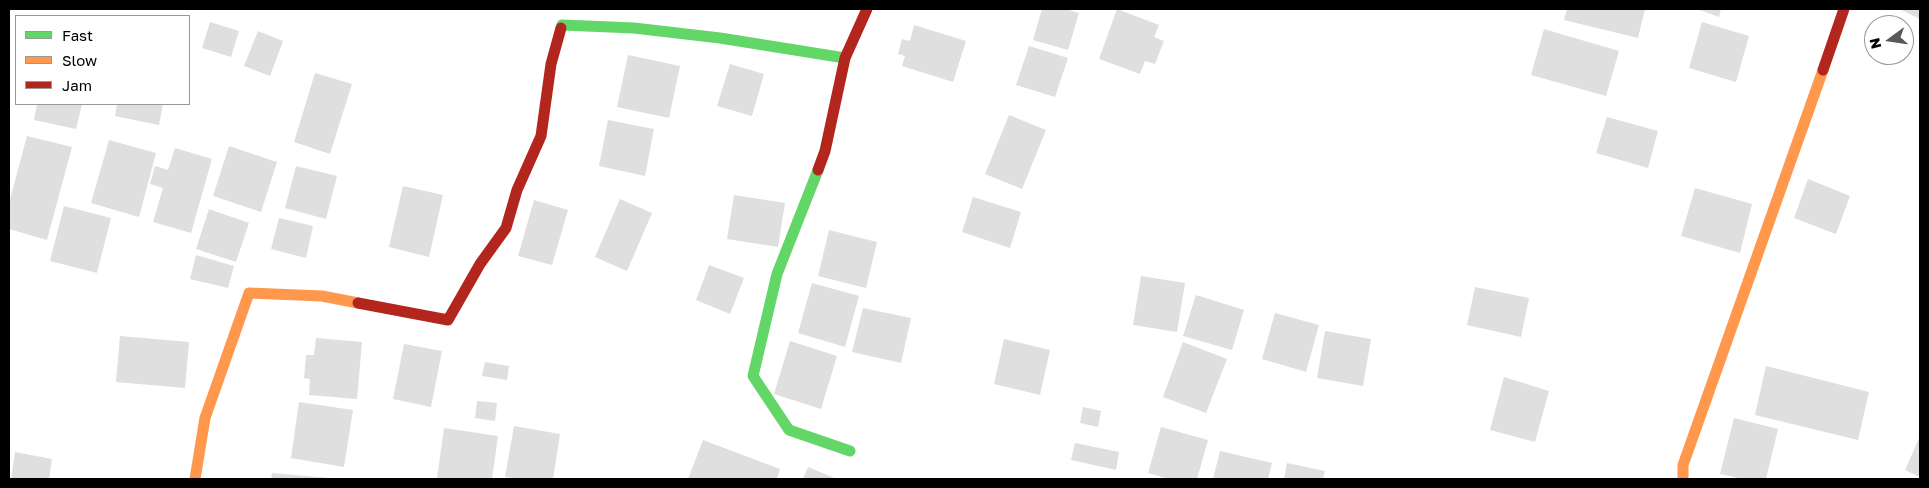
<!DOCTYPE html>
<html>
<head>
<meta charset="utf-8">
<style>
	body { margin:0 }
	#map { position:relative; width:1929px; height:488px; overflow:hidden; background:#fff; font-family:"Golos Text",sans-serif }
	canvas { display:block }
	.frame { position:absolute; inset:0; border:10px solid #000; pointer-events:none }
	.legend { position:absolute; left:15px; top:15px; width:175px; height:90px; box-sizing:border-box; background:#fff; border:1px solid #999; margin:0; padding:6px 9px; list-style:none; font-size:15px; color:#000 }
	.legend li { display:flex; align-items:center; gap:10px; height:25px }
	.legend b { width:25px; border:1px solid #999 }
	.north { position:absolute; left:1864px; top:15px; width:50px; height:50px; box-sizing:border-box; background:#fff; border:1px solid #999; border-radius:50%; rotate:256deg; font-size:14px; font-weight:700; line-height:20px; text-align:center; color:#000 }
	.north::after { content:''; display:block; margin:auto; width:18px; height:22px; background:#595959; clip-path:polygon(50% 0,100% 100%,50% 72%,0 100%) }
</style>
</head>
<body>
<div id="map">
<canvas width="1929" height="488"></canvas>
<div class="frame"></div>
<ul class="legend">
<li><b style="height:6px;background:#63d668"></b>Fast</li>
<li><b style="height:6px;background:#ff974d"></b>Slow</li>
<li><b style="height:6px;background:#b3261e"></b>Jam</li>
</ul>
<div class="north">N</div>
</div>
<script>
const context = document.querySelector('canvas').getContext('2d');
context.lineJoin = 'round';
function fill(path, color) {
  context.fillStyle = color;
  context.fill(path, 'evenodd');
}
function toPath(rows) {
  const path = new Path2D();
  for (const r of rows) {
    path.moveTo(r[0], r[1]);
    for (let i = 2; i < r.length; i += 2) path.lineTo(r[i], r[i + 1]);
  }
  return path;
}
function stroke(path, color, width, dash) {
  context.strokeStyle = color;
  context.lineWidth = width;
  context.lineCap = dash ? 'butt' : 'round';
  context.setLineDash(dash || []);
  context.stroke(path);
}
fill(toPath([
	[1042,9,1065,9,1079,13,1068,50,1033,40],
	[1117,9,1159,25,1154,37,1164,41,1155,64,1145,61,1140,74,1099,59],
	[1567,9,1645,9,1638,38,1564,20],
	[1697,9,1721,9,1719,17],
	[1899,9,1920,9,1920,19],
	[210,22,239,31,231,57,202,48],
	[1702,22,1749,36,1736,82,1689,68],
	[914,25,966,41,953,82,902,66,905,56,898,54,902,39,910,41],
	[1544,29,1619,51,1606,96,1531,75],
	[258,31,283,41,270,76,244,66],
	[1029,46,1068,58,1055,97,1016,85],
	[628,55,680,66,669,118,617,107],
	[730,64,764,74,752,116,717,106],
	[315,73,352,84,330,154,294,142],
	[37,104,82,104,76,129,34,120],
	[117,104,163,104,159,125,115,116],
	[1009,115,1046,130,1022,189,985,174],
	[1607,117,1658,131,1648,168,1596,153],
	[608,120,654,129,645,176,599,166],
	[27,136,72,147,47,240,9,229,9,203],
	[109,140,156,153,139,217,91,203],
	[229,146,277,162,261,212,213,196],
	[175,148,212,159,191,233,153,222,163,188,150,184,155,166,168,170],
	[296,166,337,176,326,219,285,208],
	[1808,179,1850,196,1836,234,1794,218],
	[403,186,443,195,429,257,389,247],
	[1695,188,1752,204,1740,253,1681,236],
	[734,195,785,203,778,247,727,239],
	[973,197,1021,212,1010,248,962,232],
	[620,199,652,213,627,271,595,257],
	[534,200,568,210,552,265,518,256],
	[64,206,111,218,97,273,50,261],
	[209,209,249,223,236,262,196,249],
	[279,218,313,226,306,258,271,249],
	[829,230,877,242,866,288,818,276],
	[196,255,234,266,228,288,190,279],
	[709,265,744,278,730,314,696,300],
	[1141,276,1185,283,1177,332,1133,325],
	[812,283,859,296,845,347,798,333],
	[1475,287,1529,298,1521,337,1467,325],
	[1196,295,1244,310,1232,350,1183,336],
	[863,308,911,318,901,363,852,352],
	[1275,313,1319,325,1306,372,1262,359],
	[1325,331,1371,339,1363,386,1317,378],
	[120,336,189,342,185,388,116,382],
	[316,338,362,342,357,399,309,395,310,379,304,378,306,355,314,355],
	[1004,339,1050,350,1040,395,994,384],
	[790,341,837,356,821,409,774,394],
	[1183,342,1227,359,1206,413,1163,397],
	[404,344,442,351,431,407,393,399],
	[485,362,509,366,507,380,482,376],
	[1766,366,1869,392,1858,440,1755,415],
	[1504,377,1549,391,1535,442,1490,430],
	[477,401,497,403,495,421,475,418],
	[299,402,353,410,344,467,291,458],
	[1083,407,1101,411,1098,427,1080,423],
	[1734,418,1778,429,1766,479,1743,479,1720,474],
	[514,426,560,434,553,479,521,479,505,477],
	[1161,427,1208,440,1197,479,1169,479,1148,473],
	[444,428,498,436,492,479,437,478],
	[1920,436,1920,477,1905,470],
	[703,440,780,469,777,479,688,479],
	[1075,443,1119,452,1116,470,1071,460],
	[1220,451,1272,463,1268,479,1213,479],
	[15,452,52,459,49,479,11,479],
	[1287,463,1325,471,1323,479,1284,479],
	[808,467,837,479,803,479],
	[272,473,329,478,329,479,271,479]
]), '#dfdfdf');
stroke(toPath([
	[561,28,562,25,634,28,720,38,845,58],
	[818,170,777,274,753,376,789,430,850,451]
]), '#63d668', 11);
stroke(toPath([
	[195,479,205,418,249,293,322,296,358,303],
	[1683,479,1683,465,1823,70]
]), '#ff974d', 11);
stroke(toPath([
	[1823,70,1844,9],
	[818,170,825,151,845,58,867,9],
	[358,303,448,320,480,264,506,228,517,190,541,136,551,64,561,28]
]), '#b3261e', 11);
</script>
</body>
</html>
